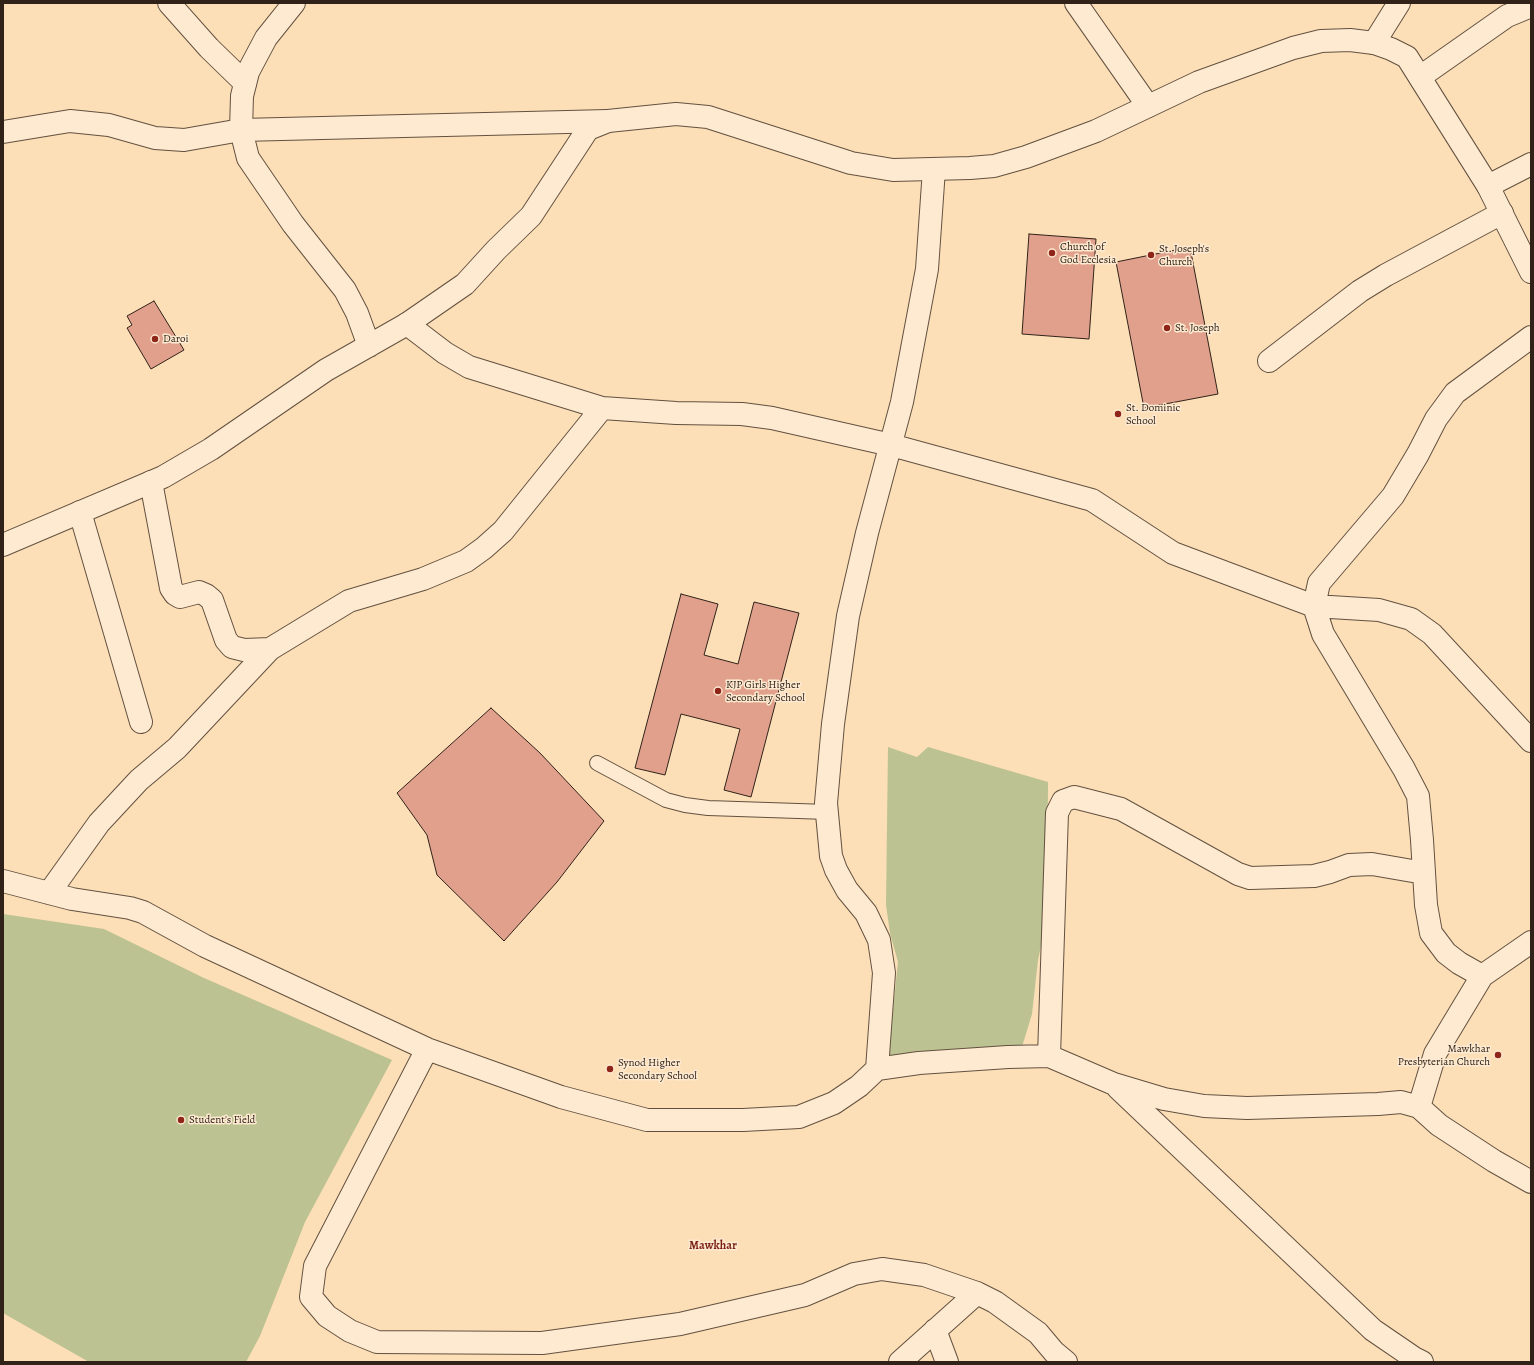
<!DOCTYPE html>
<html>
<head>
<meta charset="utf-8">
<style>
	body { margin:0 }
	#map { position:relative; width:1534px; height:1365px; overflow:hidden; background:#fcdeb7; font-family:Alegreya,serif }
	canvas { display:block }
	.frame { position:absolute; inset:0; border:4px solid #302219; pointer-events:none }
</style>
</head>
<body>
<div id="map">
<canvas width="1534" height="1365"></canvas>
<div class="frame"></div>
</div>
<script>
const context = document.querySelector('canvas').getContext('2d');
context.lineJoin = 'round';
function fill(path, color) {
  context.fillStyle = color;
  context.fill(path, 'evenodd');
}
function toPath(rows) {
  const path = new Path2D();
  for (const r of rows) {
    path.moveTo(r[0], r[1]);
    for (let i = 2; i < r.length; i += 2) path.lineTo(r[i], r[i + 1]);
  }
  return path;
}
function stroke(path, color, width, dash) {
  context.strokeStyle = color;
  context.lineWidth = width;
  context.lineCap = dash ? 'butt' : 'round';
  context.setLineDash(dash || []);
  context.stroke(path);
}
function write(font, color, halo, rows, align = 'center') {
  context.font = font + ' Alegreya,serif';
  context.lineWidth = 3;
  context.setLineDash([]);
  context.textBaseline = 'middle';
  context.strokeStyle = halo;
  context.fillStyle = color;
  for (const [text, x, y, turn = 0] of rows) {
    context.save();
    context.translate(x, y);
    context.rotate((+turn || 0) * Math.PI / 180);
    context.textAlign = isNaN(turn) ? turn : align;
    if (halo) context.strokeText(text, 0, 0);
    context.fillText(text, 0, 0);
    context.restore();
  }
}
fill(toPath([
	[888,747,917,757,928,747,1048,782,1047,917,1038,960,1032,1014,1021,1050,884,1059,891,1029,898,962,890,933,886,905],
	[3,914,104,929,204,978,392,1060,305,1222,260,1336,246,1362,89,1362,3,1313]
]), '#bcc291');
const building = toPath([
	[1029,234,1096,239,1089,339,1022,334,1029,234],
	[1190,247,1218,394,1144,408,1116,262,1190,247],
	[154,301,184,350,151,369,127,328,132,325,127,316,154,301],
	[681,594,718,604,704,655,738,664,754,602,799,613,751,797,724,790,740,729,681,714,665,775,635,768,681,594],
	[491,708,540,753,604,821,557,882,504,941,437,875,427,835,397,793,491,708]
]);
fill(building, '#e0a08c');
stroke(building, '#302219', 1);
const service = toPath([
	[597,763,666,800,685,805,708,808,828,812]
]);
const minor = toPath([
	[169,3,209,48,245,83],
	[1076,3,1148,106],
	[1374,43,1399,3],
	[1420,77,1507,16,1531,6],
	[3,132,70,121,109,125,155,138,184,140,241,130,608,121],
	[1488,186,1531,164],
	[407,324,445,353,469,367,602,408,676,413,742,414,772,418,891,445,1092,500,1173,553,1314,606,1379,610,1411,619,1432,634,1531,741],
	[1269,361,1360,291,1386,275,1502,213],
	[151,482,171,588,175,594,180,597,199,592,206,595,212,600,226,640,232,647,244,650,270,649],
	[80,512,141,722],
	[3,881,72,899,130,908,143,912,205,946,427,1049,561,1097,647,1120,743,1120,799,1117,834,1103,859,1086,877,1069,919,1063,1008,1057,1049,1056,1114,1084,1164,1099,1204,1106,1247,1108,1378,1104,1401,1102,1419,1107,1439,1125,1494,1161,1531,1182],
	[49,893,99,823,139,780,177,748,270,649,349,601,423,579,466,561,484,548,503,531,602,408],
	[1482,976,1459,963,1446,953,1431,933,1426,905,1422,840,1418,796,1404,769,1323,634,1314,606,1319,583,1393,496,1418,454,1436,419,1455,393,1531,337],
	[427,1049,315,1266,311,1297,327,1316,350,1331,377,1342,542,1343,680,1324,805,1295,854,1274,882,1269,924,1275,977,1293,995,1302,1038,1333,1054,1352,1066,1362],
	[1049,1056,1057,813,1063,801,1074,797,1121,809,1238,874,1250,878,1314,876,1330,872,1349,865,1372,864,1424,873],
	[877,1069,884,973,879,940,866,913,847,890,836,870,831,856,826,803,833,724,848,616,867,533,902,402,927,269,934,169],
	[1118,1088,1373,1330,1414,1358,1422,1362],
	[1419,1107,1435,1054,1482,976,1531,942],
	[935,1330,947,1362],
	[900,1362,977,1293]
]);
const tertiary = toPath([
	[294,3,266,38,248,72,242,96,241,130,248,158,293,224,345,290,357,313,369,346],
	[3,545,163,477,211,449,326,370,407,324,465,284,496,250,531,216,588,129,608,121,676,114,708,117,851,163,893,170,970,168,994,166,1026,157,1096,131,1199,82,1293,48,1321,41,1350,40,1374,43,1391,49,1407,57,1488,186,1531,272]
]);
stroke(service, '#635140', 16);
stroke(minor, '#635140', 24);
stroke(tertiary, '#635140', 24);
stroke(service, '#fdead0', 14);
stroke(minor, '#fdead0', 22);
stroke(tertiary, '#fdead0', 22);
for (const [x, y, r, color] of [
	[1052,253,4,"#8f2418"],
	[1151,255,4,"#8f2418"],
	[1167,328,4,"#8f2418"],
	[155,339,4,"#8f2418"],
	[1118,414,4,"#8f2418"],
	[718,691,4,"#8f2418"],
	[1498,1055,4,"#8f2418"],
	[610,1069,4,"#8f2418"],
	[181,1120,4,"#8f2418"]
]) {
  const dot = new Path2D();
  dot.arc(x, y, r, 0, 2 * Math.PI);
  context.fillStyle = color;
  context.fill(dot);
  stroke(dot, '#fdead0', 1.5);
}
write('11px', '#302219', '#fdead0', [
	["Church of",1060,247],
	["God Ecclesia",1060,260],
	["St. Joseph's",1159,249],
	["Church",1159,262],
	["St. Joseph",1175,328],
	["Daroi",163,339],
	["St. Dominic",1126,408],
	["School",1126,421],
	["KJP Girls Higher",726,685],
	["Secondary School",726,698],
	["Mawkhar",1490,1049,"right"],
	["Presbyterian Church",1490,1062,"right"],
	["Synod Higher",618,1063],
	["Secondary School",618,1076],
	["Student's Field",189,1120]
], 'left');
write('bold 12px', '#7a1f14', '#fdead0', [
	["Mawkhar",713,1246]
]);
</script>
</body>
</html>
